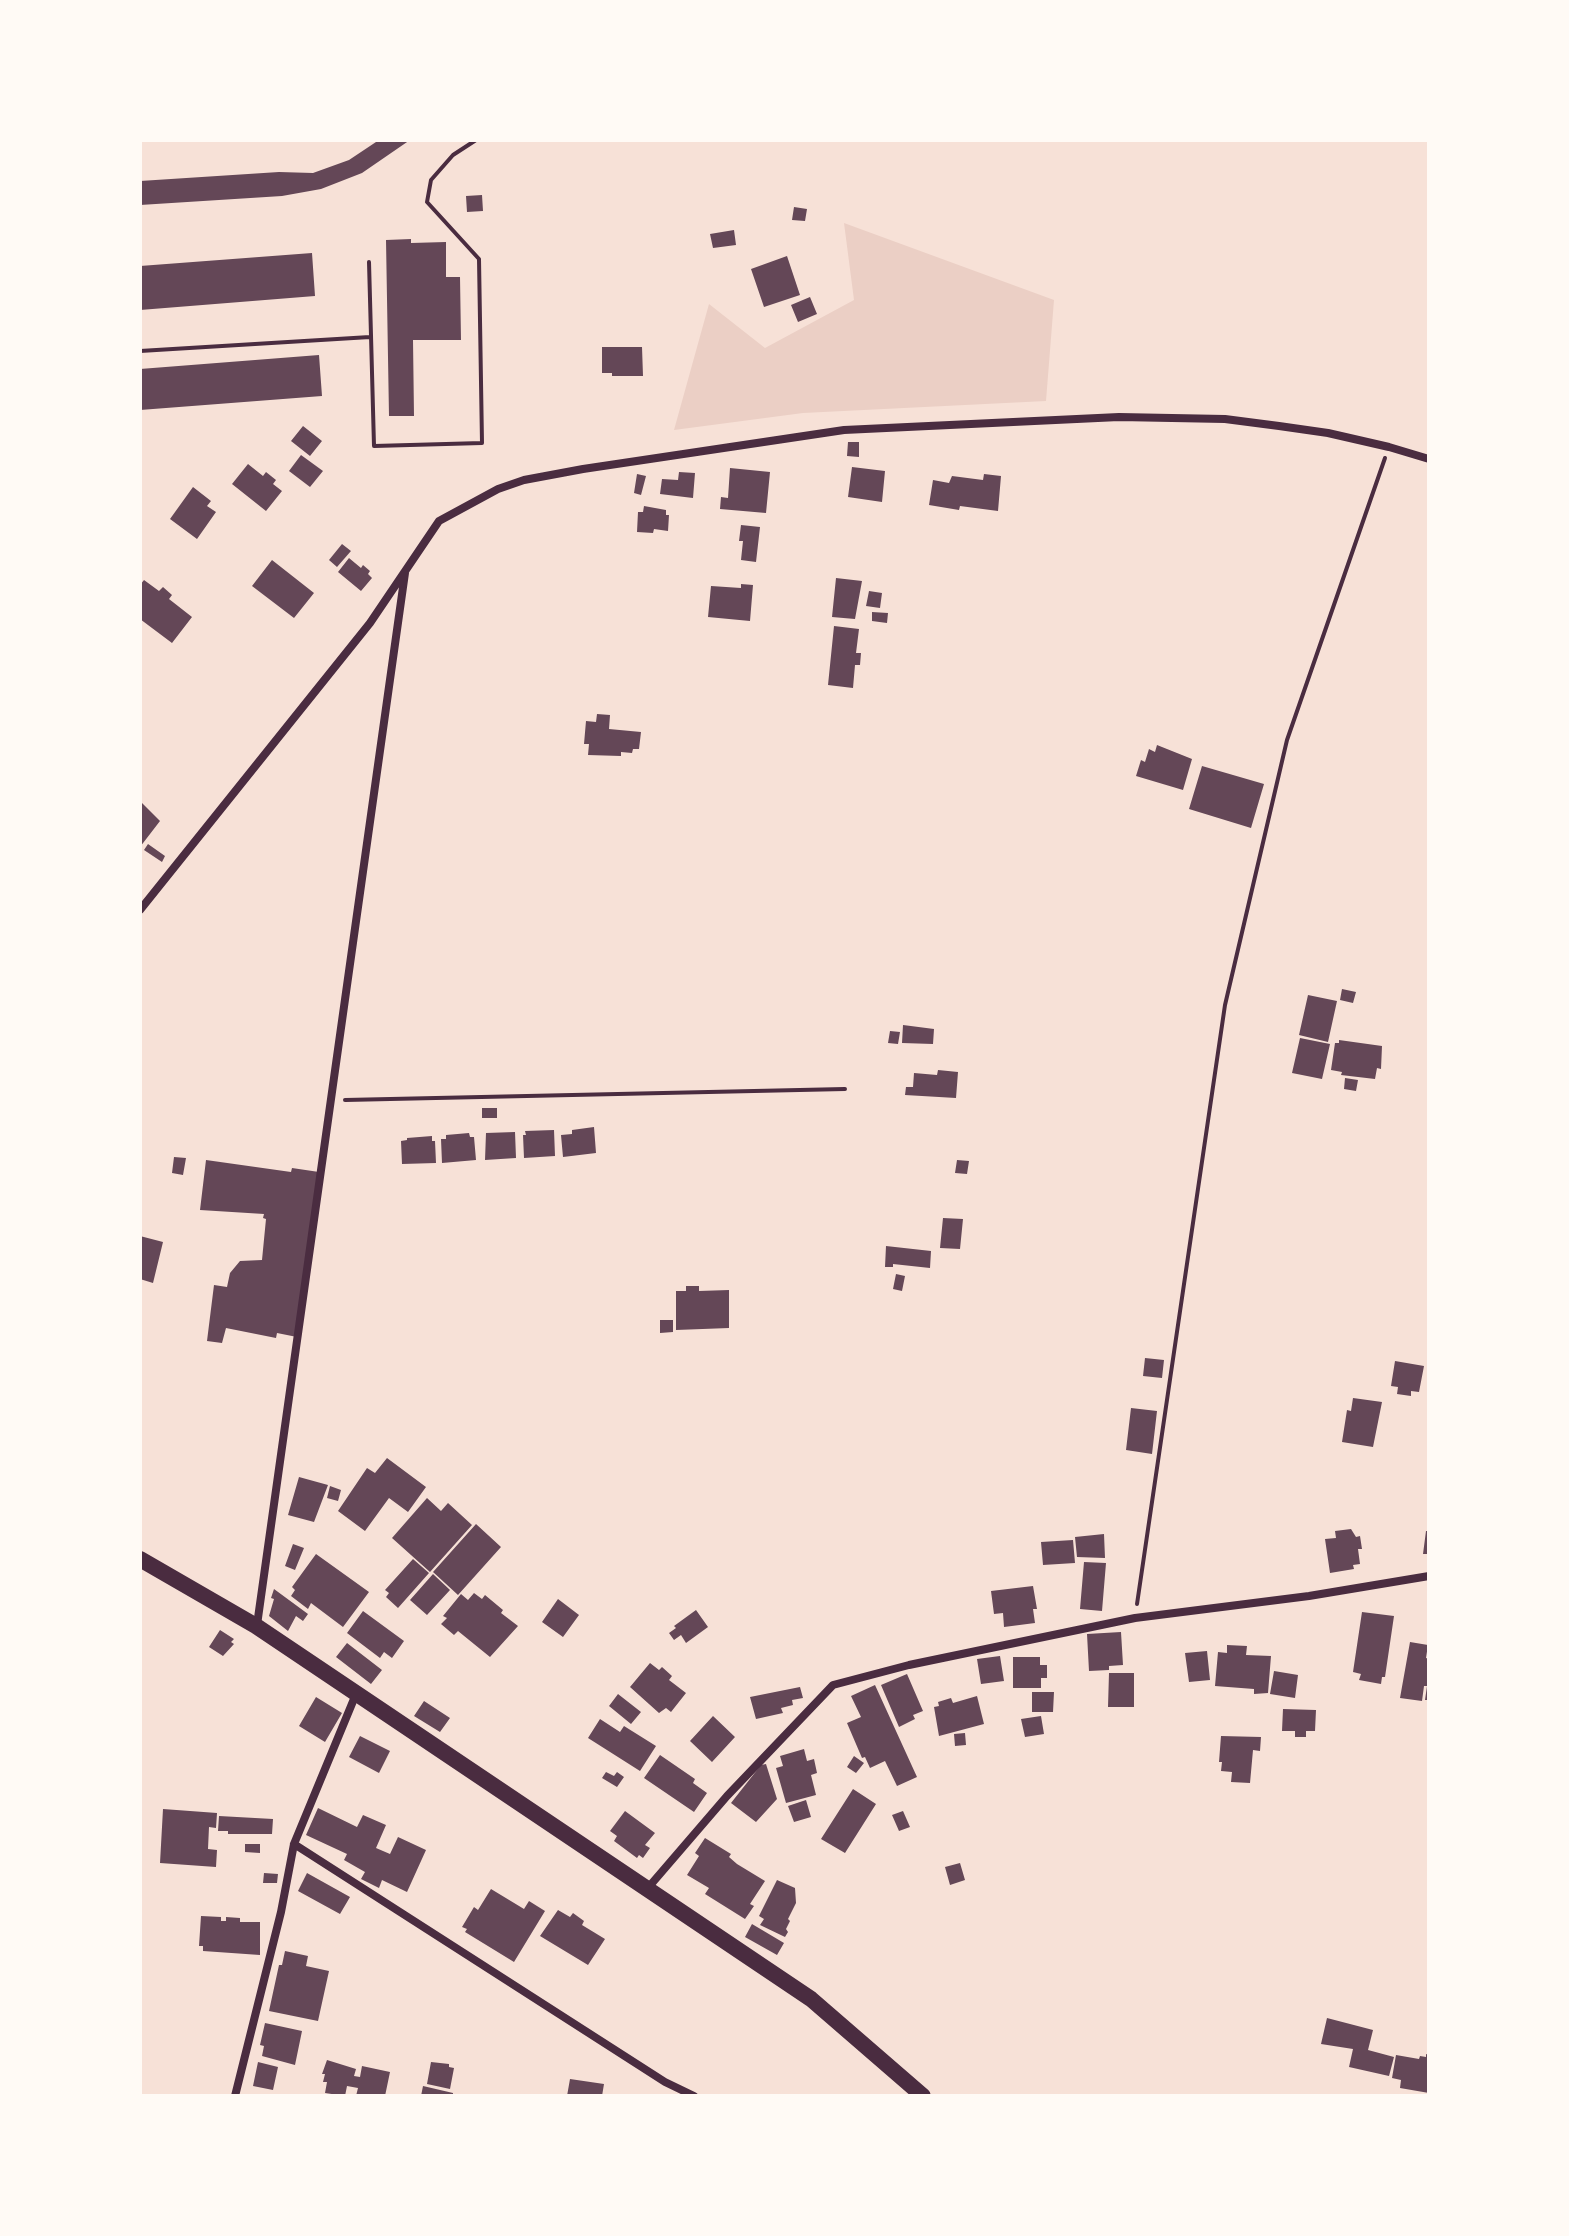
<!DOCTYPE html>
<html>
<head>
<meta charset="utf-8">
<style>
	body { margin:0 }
	#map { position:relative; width:1569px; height:2236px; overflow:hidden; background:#f7e1d7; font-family:Jost,sans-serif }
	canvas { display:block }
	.frame { position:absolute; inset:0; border:142px solid #fffaf5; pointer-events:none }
</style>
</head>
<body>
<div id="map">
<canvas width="1569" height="2236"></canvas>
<div class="frame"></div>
</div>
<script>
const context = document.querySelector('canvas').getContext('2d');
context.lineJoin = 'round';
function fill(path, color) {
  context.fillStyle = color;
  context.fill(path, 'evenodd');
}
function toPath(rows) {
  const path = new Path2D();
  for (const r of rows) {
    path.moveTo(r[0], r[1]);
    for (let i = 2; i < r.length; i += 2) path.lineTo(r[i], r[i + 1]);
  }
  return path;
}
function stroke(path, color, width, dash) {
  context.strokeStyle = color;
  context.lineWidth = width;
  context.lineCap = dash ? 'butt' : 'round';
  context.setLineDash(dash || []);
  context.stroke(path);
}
fill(toPath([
	[844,223,1054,300,1046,401,803,413,674,430,709,304,765,348,854,300]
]), '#ebcfc5');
fill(toPath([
	[379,140,410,140,362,173,321,189,282,196,140,205,140,181,279,172,313,173,349,160],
	[482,195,483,211,467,212,466,196],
	[794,207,807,209,805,221,792,220],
	[734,230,736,245,713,248,710,234],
	[411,239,411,243,446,242,446,277,460,277,461,340,413,340,414,416,389,416,386,240],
	[312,253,315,296,140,310,140,266],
	[787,256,800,295,764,307,751,269],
	[810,297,817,314,798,322,791,305],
	[602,347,642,347,643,376,612,376,612,373,602,373],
	[319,355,322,396,140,410,140,369],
	[303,426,322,441,310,456,291,441],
	[848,442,859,442,859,457,847,456],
	[301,455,323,471,310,487,289,471],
	[248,464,263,476,266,472,276,480,273,484,282,491,266,511,232,484],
	[852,467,885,471,882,502,848,497],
	[730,468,770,472,766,513,720,509,721,497,728,498],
	[679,472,695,473,693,498,660,494,662,479,678,480],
	[637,474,646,476,641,495,634,493],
	[984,474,1001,476,998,511,960,506,959,510,929,505,933,480,949,483,952,476,983,480],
	[193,487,211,501,207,506,216,512,197,539,170,519],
	[644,506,666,510,666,515,669,515,668,531,654,529,653,533,637,532,638,512,643,512],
	[741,525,760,527,756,562,741,560,743,541,739,541],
	[342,544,351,551,337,567,329,560],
	[349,558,361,568,363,565,370,571,368,574,372,578,361,591,338,572],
	[272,560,314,593,294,618,252,586],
	[836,578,862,581,855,619,832,617],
	[144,580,159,591,163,587,172,595,169,599,192,617,172,643,140,619,140,585],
	[741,584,753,585,750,621,708,617,711,586,741,588],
	[869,591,882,593,880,608,866,606],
	[872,612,888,613,887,623,872,621],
	[834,626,859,629,856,653,861,653,860,665,855,665,853,688,828,685],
	[597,714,610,715,609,729,641,732,639,749,633,749,632,753,621,752,621,756,588,755,589,744,584,744,586,721,596,722],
	[1157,745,1192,759,1183,790,1136,776,1141,760,1145,762,1149,749,1155,752],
	[1202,766,1264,784,1251,828,1189,809],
	[140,801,160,821,140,847],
	[148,844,165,856,162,862,144,850],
	[1342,989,1356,992,1353,1003,1340,1000],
	[1308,995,1337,1001,1328,1042,1299,1035],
	[903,1025,934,1029,933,1044,902,1043],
	[890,1031,900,1032,898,1044,888,1043],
	[1300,1038,1330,1044,1322,1079,1292,1073],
	[1339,1040,1382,1046,1381,1069,1377,1068,1375,1079,1341,1075,1342,1072,1331,1070,1335,1043,1339,1043],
	[938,1070,958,1072,956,1098,905,1095,906,1087,913,1087,914,1073,937,1075],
	[1345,1078,1358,1080,1356,1091,1344,1089],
	[482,1108,497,1108,497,1118,482,1118],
	[594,1127,596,1153,563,1157,561,1135,572,1134,572,1130],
	[554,1130,555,1156,524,1158,523,1135,526,1135,525,1131],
	[515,1132,516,1158,485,1160,486,1133],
	[469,1133,470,1137,474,1137,476,1160,442,1163,441,1139,446,1139,446,1135],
	[432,1136,432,1141,435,1141,436,1163,402,1164,401,1141,407,1140,407,1138],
	[174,1157,186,1158,183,1175,172,1173],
	[206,1160,291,1172,292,1168,319,1172,297,1337,277,1333,276,1338,226,1328,222,1343,207,1341,214,1285,227,1287,230,1273,240,1261,262,1260,266,1219,263,1218,264,1214,200,1210],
	[957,1160,969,1161,967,1174,955,1173],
	[943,1218,963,1219,960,1249,940,1248],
	[140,1236,163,1242,153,1283,140,1279],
	[886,1246,931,1251,930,1268,893,1264,893,1267,885,1267],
	[896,1274,905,1276,902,1291,893,1289],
	[686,1286,699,1286,699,1291,729,1290,729,1328,676,1330,676,1291,686,1291],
	[660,1320,673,1320,673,1332,660,1333],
	[1145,1358,1164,1360,1162,1378,1143,1376],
	[1395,1361,1424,1366,1419,1392,1411,1391,1411,1396,1397,1394,1398,1387,1391,1386],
	[1353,1398,1382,1402,1373,1447,1342,1442,1347,1410,1351,1411],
	[1131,1408,1157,1411,1152,1454,1126,1450],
	[387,1458,426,1487,408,1512,389,1498,365,1531,338,1511,367,1468,375,1473],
	[299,1477,328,1485,314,1522,288,1515],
	[330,1486,341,1490,338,1501,327,1498],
	[427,1498,441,1511,448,1503,472,1525,430,1572,392,1538],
	[476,1524,501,1547,458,1595,433,1572],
	[1351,1529,1356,1537,1360,1536,1362,1549,1358,1549,1360,1564,1353,1565,1354,1569,1330,1573,1325,1539,1336,1538,1335,1531],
	[1426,1531,1429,1531,1429,1554,1423,1554],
	[1104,1534,1105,1558,1077,1557,1075,1537],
	[1073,1540,1075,1563,1043,1565,1041,1542],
	[293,1544,304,1548,295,1570,285,1566],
	[316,1554,369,1592,343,1627,311,1603,308,1609,291,1596,295,1590,292,1587],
	[413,1559,429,1573,398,1608,386,1597,389,1593,385,1590],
	[1084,1562,1106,1563,1102,1611,1080,1609],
	[433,1574,450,1590,427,1615,410,1600],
	[1033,1586,1037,1609,1033,1609,1035,1623,1004,1627,1003,1613,994,1614,991,1591],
	[274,1589,308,1614,303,1621,296,1616,288,1631,269,1616,274,1599,271,1598],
	[474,1593,482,1599,485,1595,503,1610,501,1613,518,1626,490,1657,458,1631,454,1635,441,1624,447,1618,443,1616,461,1594,468,1600],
	[558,1599,579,1615,563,1637,542,1622],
	[696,1610,708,1627,686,1643,681,1635,674,1640,669,1633,676,1628,674,1626],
	[363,1611,404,1641,392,1658,384,1652,380,1658,347,1633],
	[1362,1612,1394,1616,1385,1677,1382,1677,1381,1684,1359,1680,1361,1674,1353,1672],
	[220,1630,234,1639,231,1642,234,1644,223,1656,209,1647],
	[1121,1632,1123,1665,1109,1666,1109,1670,1089,1671,1087,1634],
	[1410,1642,1428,1645,1426,1658,1429,1659,1429,1700,1425,1700,1427,1686,1424,1686,1422,1701,1400,1698],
	[347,1643,382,1670,371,1684,336,1657],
	[1227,1645,1247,1646,1246,1655,1271,1656,1268,1693,1254,1694,1254,1689,1215,1686,1218,1652,1227,1653],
	[1207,1651,1210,1680,1189,1682,1185,1653],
	[1000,1656,1004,1681,981,1684,977,1659],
	[1013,1657,1040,1657,1040,1665,1047,1665,1047,1678,1041,1678,1041,1688,1013,1688],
	[650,1663,659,1670,662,1667,672,1676,669,1680,686,1693,671,1712,666,1708,659,1713,630,1687],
	[1274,1671,1298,1675,1295,1698,1270,1694],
	[1109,1673,1134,1673,1134,1707,1108,1707],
	[907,1674,923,1711,913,1715,915,1719,899,1727,881,1685],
	[875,1685,917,1777,897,1786,885,1761,870,1768,865,1757,862,1758,847,1723,861,1717,851,1696],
	[800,1687,803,1698,792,1700,793,1705,781,1708,783,1713,756,1719,750,1697],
	[1032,1692,1054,1692,1053,1712,1032,1712],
	[618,1694,641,1712,631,1724,609,1706],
	[977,1696,984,1724,939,1736,934,1707,939,1706,938,1702,951,1698,953,1703],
	[316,1697,342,1713,325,1742,299,1726],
	[424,1701,450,1718,440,1732,414,1716],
	[1283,1709,1316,1710,1315,1731,1306,1731,1306,1737,1295,1737,1295,1731,1282,1731],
	[713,1716,735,1737,712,1762,690,1741],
	[1041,1716,1044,1734,1025,1737,1021,1719],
	[600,1719,620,1732,624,1726,656,1746,640,1771,588,1738],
	[965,1733,966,1745,955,1746,954,1734],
	[360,1736,390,1751,379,1773,349,1757],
	[1221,1736,1261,1737,1260,1751,1253,1750,1250,1783,1231,1782,1232,1772,1221,1771,1222,1762,1219,1762],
	[804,1749,807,1761,814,1759,817,1773,811,1775,816,1795,786,1803,776,1768,783,1766,780,1756],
	[660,1755,695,1779,693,1783,707,1793,694,1812,644,1778],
	[854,1756,864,1763,856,1773,847,1767],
	[766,1764,777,1799,756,1822,731,1803,761,1765],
	[606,1772,614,1776,617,1772,624,1777,617,1787,602,1778],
	[853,1789,876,1804,845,1853,821,1839],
	[806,1800,811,1817,794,1822,788,1806],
	[318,1808,357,1827,363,1815,386,1825,376,1848,390,1854,398,1837,426,1850,407,1892,382,1880,379,1888,361,1879,365,1872,344,1860,347,1854,306,1835],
	[163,1809,217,1813,216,1828,209,1827,208,1849,217,1850,216,1867,160,1863],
	[625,1811,655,1833,645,1845,650,1848,643,1858,639,1855,637,1858,614,1841,617,1836,610,1831],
	[903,1811,910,1827,899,1831,892,1815],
	[219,1816,273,1819,272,1834,228,1834,228,1831,218,1831],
	[705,1838,731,1854,729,1857,737,1864,765,1881,750,1904,754,1906,745,1919,705,1894,709,1888,687,1875,699,1856,695,1853],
	[245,1844,260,1844,260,1853,245,1852],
	[960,1863,965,1880,950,1885,945,1867],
	[264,1873,278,1874,277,1883,263,1883],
	[307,1873,350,1897,340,1914,298,1891],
	[777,1880,795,1888,796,1903,788,1919,790,1921,786,1929,788,1932,785,1937,760,1925,764,1919,759,1916],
	[491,1889,524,1909,529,1901,545,1911,514,1962,465,1932,467,1929,462,1927,474,1907,478,1910],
	[558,1910,570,1917,573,1913,584,1921,582,1925,605,1939,588,1965,540,1936],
	[201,1916,221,1917,221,1921,226,1921,226,1917,240,1918,240,1922,260,1922,260,1955,203,1951,203,1946,199,1946],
	[752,1924,784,1943,777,1955,745,1937],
	[285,1951,308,1956,306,1966,329,1971,318,2021,269,2011,279,1965,282,1965],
	[1327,2018,1373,2030,1368,2050,1394,2057,1389,2076,1349,2067,1353,2049,1321,2044],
	[265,2023,302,2031,295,2065,262,2056,264,2046,260,2045],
	[1426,2054,1429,2055,1429,2093,1400,2088,1401,2080,1392,2078,1396,2055,1419,2059,1420,2056,1426,2057],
	[327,2060,356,2069,354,2076,360,2077,362,2066,390,2072,385,2096,356,2096,358,2088,347,2086,345,2096,325,2093,327,2082,323,2082,325,2074,322,2074],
	[258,2062,278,2067,273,2090,253,2086],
	[431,2062,449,2064,449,2067,454,2068,450,2089,427,2084],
	[570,2079,604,2084,602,2096,567,2096],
	[423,2086,453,2093,453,2096,421,2096]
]), '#644757');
stroke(toPath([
	[369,262,374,446,482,443,479,259,427,202,431,180,453,155,476,140],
	[140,351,370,337],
	[345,1100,845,1089],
	[1137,1604,1225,1005,1287,740,1385,458]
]), '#4a2c40', 4);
stroke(toPath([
	[140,910,370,623,439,521,498,489,524,480,583,469,844,430,1119,417,1225,419,1279,426,1328,433,1389,447,1429,459],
	[257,1625,405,573],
	[294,1844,665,2082,694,2096],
	[647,1889,727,1796,833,1685,909,1665,1135,1618,1309,1596,1429,1576],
	[235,2096,281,1912,294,1844,356,1694]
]), '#4a2c40', 8);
stroke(toPath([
	[140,1559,256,1626,811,1999,923,2096]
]), '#4a2c40', 16);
</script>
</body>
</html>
